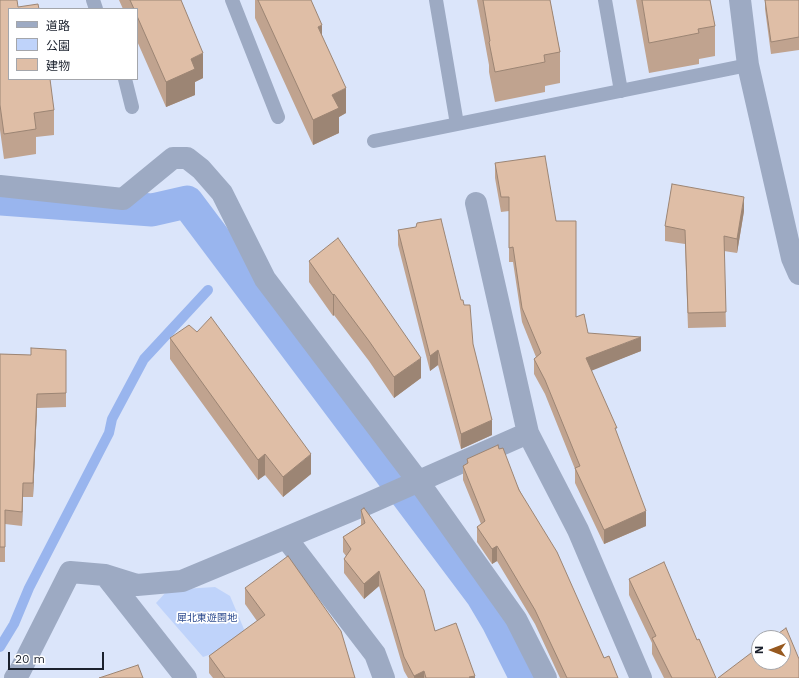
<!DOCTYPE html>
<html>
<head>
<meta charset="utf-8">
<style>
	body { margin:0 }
	#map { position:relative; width:799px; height:678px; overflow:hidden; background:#dbe5fa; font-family:"Work Sans","Noto Sans JP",sans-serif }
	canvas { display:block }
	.legend { position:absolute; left:8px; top:8px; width:130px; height:72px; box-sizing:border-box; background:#fff; border:1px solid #a4a6ab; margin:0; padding:5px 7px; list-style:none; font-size:12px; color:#1b212d }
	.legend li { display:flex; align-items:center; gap:8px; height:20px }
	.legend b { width:20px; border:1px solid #a4a6ab }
	.north { position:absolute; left:751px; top:630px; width:40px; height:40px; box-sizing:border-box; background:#fff; border:1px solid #a4a6ab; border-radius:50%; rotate:270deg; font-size:11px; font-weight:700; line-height:16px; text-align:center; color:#1b212d }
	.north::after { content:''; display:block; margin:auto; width:14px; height:18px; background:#97591f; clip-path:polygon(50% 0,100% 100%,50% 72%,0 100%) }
	.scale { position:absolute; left:8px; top:652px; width:96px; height:18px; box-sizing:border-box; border:2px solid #1b212d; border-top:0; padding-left:5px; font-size:12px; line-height:14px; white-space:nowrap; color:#1b212d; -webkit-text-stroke:3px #fff; paint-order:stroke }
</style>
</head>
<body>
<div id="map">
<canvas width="799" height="678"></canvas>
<ul class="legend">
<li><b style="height:5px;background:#9daac3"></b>道路</li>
<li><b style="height:11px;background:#bfd3fa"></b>公園</li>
<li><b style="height:11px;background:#dfbea6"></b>建物</li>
</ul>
<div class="north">N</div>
<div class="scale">20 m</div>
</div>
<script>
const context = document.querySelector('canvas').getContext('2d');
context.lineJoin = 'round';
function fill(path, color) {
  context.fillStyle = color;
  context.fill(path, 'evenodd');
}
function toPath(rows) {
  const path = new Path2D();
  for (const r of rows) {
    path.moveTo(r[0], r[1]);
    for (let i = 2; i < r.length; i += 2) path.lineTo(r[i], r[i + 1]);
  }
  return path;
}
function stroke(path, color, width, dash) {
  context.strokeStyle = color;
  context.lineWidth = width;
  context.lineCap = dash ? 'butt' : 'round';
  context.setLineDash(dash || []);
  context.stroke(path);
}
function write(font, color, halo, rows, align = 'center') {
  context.font = font + ' "Work Sans","Noto Sans JP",sans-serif';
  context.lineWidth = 3.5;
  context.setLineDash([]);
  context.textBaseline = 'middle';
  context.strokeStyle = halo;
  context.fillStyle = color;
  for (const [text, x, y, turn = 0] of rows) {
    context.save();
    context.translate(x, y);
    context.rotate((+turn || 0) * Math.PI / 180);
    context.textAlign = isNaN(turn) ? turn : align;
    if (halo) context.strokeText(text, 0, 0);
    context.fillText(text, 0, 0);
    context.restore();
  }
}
fill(toPath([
	[215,587,230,596,249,641,203,657,156,603,168,590]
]), '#bfd3fa');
stroke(toPath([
	[0,647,14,624,29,588,109,433,112,419,144,359,208,290]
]), '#99b5ee', 10);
stroke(toPath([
	[0,199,152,210,187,202,482,595,498,622,526,678]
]), '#99b5ee', 33);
stroke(toPath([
	[93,0,96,9],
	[232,0,278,117],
	[436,0,457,124],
	[605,0,621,91],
	[125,79,132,107],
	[374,141,748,65]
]), '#9daac3', 14);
stroke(toPath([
	[740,0,748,65,792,258,799,274],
	[0,186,123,199,173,158,187,158,201,169,222,193,265,279,418,481,516,619,546,678],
	[476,203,528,433],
	[286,538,375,654,384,678],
	[105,575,186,678],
	[15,678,20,671,70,572,105,575,137,585,182,581,367,504,528,433,578,530,641,678]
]), '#9daac3', 22);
fill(toPath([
	[0,0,18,7,54,110,54,135,36,137,36,154,4,159,0,130],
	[119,0,181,0,203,78,195,82,195,95,166,107,137,41,137,9,123,9],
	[255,0,311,0,346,113,339,117,339,133,313,145,255,18],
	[477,0,550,0,560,52,560,83,545,86,545,92,495,102,489,72,489,65],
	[636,0,710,0,715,26,715,56,699,59,699,64,649,73],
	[765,0,799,0,799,50,771,54,765,9],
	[495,163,556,221,576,317,588,333,641,351,591,370,617,434,646,526,604,544,575,483,575,469,545,394,534,374,534,359,536,357,522,322,513,262,509,262,509,211,501,212,495,178],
	[744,211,737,253,724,251,726,327,688,328,685,244,665,241,665,226],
	[398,230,461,300,473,344,492,435,461,449,438,365,430,371,398,245],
	[309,261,421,378,394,398,369,361,334,315,333,316,309,282],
	[170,338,311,474,283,497,265,475,258,480,170,359],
	[66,350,66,407,37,408,33,497,23,497,22,526,5,524,5,562,0,562,0,354,31,355],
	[499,449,604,658,618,678,560,678,535,624,497,561,492,564,477,542,477,527,481,524,463,480,463,466,467,463,467,459],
	[361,510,435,631,475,678,408,678,404,671,379,586,364,599,344,573,344,559,346,556,343,552,343,537,361,525],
	[629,579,697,640,716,678,664,678,652,654,652,643,629,595],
	[245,588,355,678,213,678,209,673,209,656,257,621,245,604]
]), '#c0a38f');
fill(toPath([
	[322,25,322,50,318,27],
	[203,53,203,78,195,82,195,95,166,107,166,82,191,59],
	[346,88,346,113,339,117,339,133,313,145,313,120,332,95],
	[744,197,744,211,737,253,737,239],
	[334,294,334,315,333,316,333,295],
	[641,337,641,351,586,373,586,358],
	[438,350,438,365,430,371,430,356],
	[421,358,421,378,394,398,394,377],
	[37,394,37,408,33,497,33,483],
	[492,420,492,435,461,449,461,434],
	[265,454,265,475,258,480,258,460],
	[311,454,311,474,283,497,283,477],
	[23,483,23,497,22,526,22,512],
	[646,511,646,526,604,544,604,530],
	[497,546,497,561,492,564,492,549],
	[379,571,379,586,364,599,364,584],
	[424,671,424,678,414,678,414,676],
	[475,676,475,678,469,678,469,677]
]), '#9c8574');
const building = toPath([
	[0,0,17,0,18,7,38,4,39,9,9,9,9,79,50,79,54,110,34,113,36,129,4,134,0,105,0,0],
	[130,0,181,0,203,53,191,59,195,69,166,82,137,16,137,9,134,9,130,0],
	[258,0,311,0,322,25,318,27,346,88,332,95,339,108,313,120,258,0],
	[483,0,550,0,560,52,544,55,545,62,495,72,489,42,490,41,483,0],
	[642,0,710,0,715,26,698,29,699,33,649,43,642,0],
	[765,0,799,0,799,37,771,42,765,0],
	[545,156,556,221,576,221,576,317,584,314,588,333,641,337,586,358,617,428,615,428,646,511,604,530,575,468,580,466,545,380,534,359,541,353,522,308,513,247,509,248,509,197,501,197,495,163,545,156],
	[672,184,744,197,737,239,724,236,726,312,688,313,685,230,665,226,672,184],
	[441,219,461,300,463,300,464,305,470,305,473,344,492,420,461,434,438,350,430,356,398,230,416,227,417,223,441,219],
	[338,238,421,358,394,377,369,341,334,294,333,295,309,261,338,238],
	[211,317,311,454,283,477,265,454,258,460,170,338,189,325,197,332,211,317],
	[31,348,66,350,66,393,37,394,33,483,23,483,22,512,5,510,5,547,0,547,0,354,31,355,31,348],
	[498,445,499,449,503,448,519,490,557,552,604,658,609,656,618,678,567,678,535,610,497,546,492,549,477,527,485,521,463,466,468,463,467,459,498,445],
	[364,508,424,590,435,631,456,623,475,676,469,677,470,678,426,678,424,671,414,676,404,657,379,571,364,584,344,559,351,549,343,537,365,523,361,510,364,508],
	[288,556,341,631,355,678,225,678,209,656,265,615,245,588,288,556],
	[664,562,697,640,699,639,716,678,672,678,652,638,656,636,629,579,664,562],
	[786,628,799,659,799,678,718,678,759,647,759,662,783,662,783,638,772,638,786,628],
	[138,665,143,678,99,678,138,665]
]);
fill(building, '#dfbea6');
stroke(building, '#9c8574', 1);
write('10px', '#2d4b8f', '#fff', [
	["犀北東遊園地",207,618]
]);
</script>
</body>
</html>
